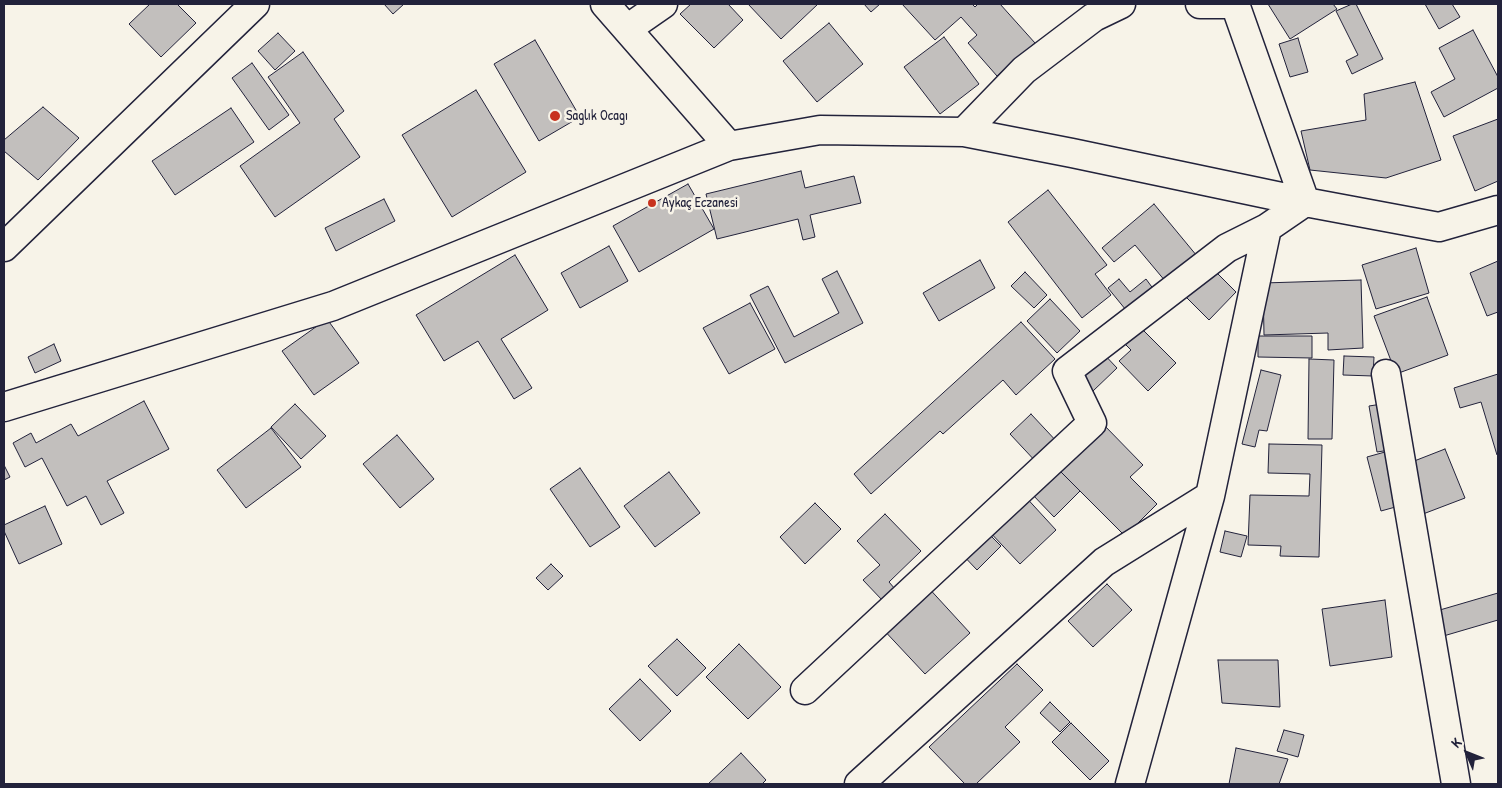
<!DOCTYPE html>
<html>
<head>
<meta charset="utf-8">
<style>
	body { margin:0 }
	#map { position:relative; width:1502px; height:788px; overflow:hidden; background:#f7f3e8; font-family:"Patrick Hand",sans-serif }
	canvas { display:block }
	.frame { position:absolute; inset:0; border:5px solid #22223b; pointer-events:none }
	.north { position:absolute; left:1442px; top:728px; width:50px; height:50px; -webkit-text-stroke:4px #f7f3e8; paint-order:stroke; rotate:314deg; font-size:14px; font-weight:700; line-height:20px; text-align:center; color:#22223b }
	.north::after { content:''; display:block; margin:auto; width:18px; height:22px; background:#22223b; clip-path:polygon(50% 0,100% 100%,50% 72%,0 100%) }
</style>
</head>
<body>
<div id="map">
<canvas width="1502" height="788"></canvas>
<div class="frame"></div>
<div class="north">K</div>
</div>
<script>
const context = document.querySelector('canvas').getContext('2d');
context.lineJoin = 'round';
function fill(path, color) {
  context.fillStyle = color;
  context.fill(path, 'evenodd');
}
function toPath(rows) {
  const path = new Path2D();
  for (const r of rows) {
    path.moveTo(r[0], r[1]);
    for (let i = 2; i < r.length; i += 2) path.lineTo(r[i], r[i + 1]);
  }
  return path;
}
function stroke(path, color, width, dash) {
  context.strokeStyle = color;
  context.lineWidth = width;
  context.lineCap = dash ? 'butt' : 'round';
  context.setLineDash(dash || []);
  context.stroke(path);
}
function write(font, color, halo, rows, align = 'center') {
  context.font = font + ' "Patrick Hand",sans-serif';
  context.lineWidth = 5;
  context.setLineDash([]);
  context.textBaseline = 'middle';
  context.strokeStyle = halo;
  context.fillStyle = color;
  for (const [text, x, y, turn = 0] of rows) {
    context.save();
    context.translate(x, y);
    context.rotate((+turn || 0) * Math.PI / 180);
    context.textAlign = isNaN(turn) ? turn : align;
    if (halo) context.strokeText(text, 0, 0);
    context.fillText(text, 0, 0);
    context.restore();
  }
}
const building = toPath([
	[150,4,177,4,196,23,161,57,129,24,150,4],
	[384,4,404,4,393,14,384,4],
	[691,4,728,4,743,20,714,48,680,14,691,4],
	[748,4,818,4,781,39,748,4],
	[864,4,880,4,871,12,864,4],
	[902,4,972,4,975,7,978,4,1000,4,1035,43,997,76,968,43,977,35,961,17,935,40,902,4],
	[1268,4,1333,4,1337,9,1290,39,1268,4],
	[1352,4,1356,4,1383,59,1352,74,1346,61,1358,55,1336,11,1352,4],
	[1425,4,1452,4,1460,17,1439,29,1425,4],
	[829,23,863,64,817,102,783,61,829,23],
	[1473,30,1498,77,1498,88,1444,117,1431,92,1455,79,1439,48,1473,30],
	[278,33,295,51,275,70,258,51,278,33],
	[944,37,979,84,940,114,904,67,944,37],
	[1298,38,1308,72,1290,77,1279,44,1298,38],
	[535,40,580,117,539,141,494,64,535,40],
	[303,52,344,111,334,119,360,157,275,217,240,166,300,123,268,77,303,52],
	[252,63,289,115,269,130,232,78,252,63],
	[1415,82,1441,160,1386,178,1310,170,1301,131,1366,120,1364,94,1415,82],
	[476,90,526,172,452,217,402,135,476,90],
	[43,107,79,138,38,180,4,151,4,140,43,107],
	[231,108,254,142,175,195,152,161,231,108],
	[1498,119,1498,181,1475,191,1453,136,1498,119],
	[801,171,805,188,854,176,861,203,810,215,815,237,803,240,798,219,717,239,706,194,801,171],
	[688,184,714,229,639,272,613,226,688,184],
	[1048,190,1107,265,1095,274,1111,295,1082,318,1008,222,1048,190],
	[384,199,395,221,336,251,325,228,384,199],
	[1154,204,1197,256,1166,282,1135,245,1114,262,1102,248,1154,204],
	[609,246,628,281,580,308,561,273,609,246],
	[1416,248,1429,293,1376,309,1362,265,1416,248],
	[515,255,548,310,501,339,532,388,514,399,478,341,444,361,416,315,515,255],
	[980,260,995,288,939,321,923,293,980,260],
	[1498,261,1498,312,1487,316,1470,273,1498,261],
	[1211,267,1236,292,1209,320,1183,294,1211,267],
	[837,271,863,323,785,363,750,295,768,286,794,337,839,313,822,279,837,271],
	[1025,272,1047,295,1034,308,1011,286,1025,272],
	[1119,279,1130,292,1146,279,1157,294,1130,315,1108,288,1119,279],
	[1361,280,1363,348,1328,350,1328,333,1264,335,1263,283,1361,280],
	[1427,297,1448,355,1396,374,1374,316,1427,297],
	[1050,299,1080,331,1057,353,1027,321,1050,299],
	[750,303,775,349,729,374,703,328,750,303],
	[327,319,359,363,314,395,282,351,327,319],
	[1134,321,1176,363,1148,391,1119,361,1131,350,1118,337,1134,321],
	[1021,322,1055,359,1016,395,1003,380,943,434,940,431,871,494,854,474,1021,322],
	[1258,336,1312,336,1312,358,1258,357,1258,336],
	[54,344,61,361,35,373,28,357,54,344],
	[1100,350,1117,368,1093,391,1076,373,1100,350],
	[1344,356,1374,357,1373,376,1343,375,1344,356],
	[1309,359,1334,360,1332,439,1308,439,1309,359],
	[1261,370,1281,375,1267,431,1259,430,1255,447,1242,444,1261,370],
	[1498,374,1498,455,1497,455,1481,402,1460,408,1454,388,1498,374],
	[144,401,169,449,107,481,124,513,101,525,86,496,67,506,42,458,25,467,13,443,31,433,36,443,71,424,78,436,144,401],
	[295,404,326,436,301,459,271,427,295,404],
	[1382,404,1390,450,1377,452,1369,406,1382,404],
	[1031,414,1059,444,1038,464,1010,434,1031,414],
	[1102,423,1143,465,1130,477,1157,504,1125,536,1057,468,1102,423],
	[271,428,301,467,246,508,217,470,271,428],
	[397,435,434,479,400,508,363,464,397,435],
	[1269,444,1322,445,1319,557,1280,556,1281,546,1248,545,1250,495,1309,496,1310,474,1268,473,1269,444],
	[1445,449,1465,498,1423,514,1404,465,1445,449],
	[1385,452,1399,506,1381,511,1367,457,1385,452],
	[4,465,10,477,4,480,4,465],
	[580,468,620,527,590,547,550,489,580,468],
	[1057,468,1080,491,1054,517,1031,493,1057,468],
	[669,472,700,513,655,547,624,506,669,472],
	[1022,493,1056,530,1020,564,986,528,1022,493],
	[815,503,841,529,805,564,780,537,815,503],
	[45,506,62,544,19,564,4,531,4,525,45,506],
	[885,514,921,551,889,582,895,589,883,601,863,580,880,565,857,541,885,514],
	[983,528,1001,546,977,570,959,551,983,528],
	[1225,531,1247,536,1241,557,1220,552,1225,531],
	[551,564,563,576,548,590,536,578,551,564],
	[925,584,970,633,925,674,880,626,925,584],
	[1107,584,1132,610,1093,647,1068,621,1107,584],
	[1498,593,1498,620,1440,637,1433,612,1498,593],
	[1385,600,1392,657,1330,666,1322,609,1385,600],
	[677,639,706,668,677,696,648,666,677,639],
	[739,644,781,687,748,719,706,677,739,644],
	[1218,660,1278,660,1280,707,1222,703,1218,660],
	[1017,664,1043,690,1005,727,1020,742,976,784,965,784,929,747,1017,664],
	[640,679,671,711,640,741,609,709,640,679],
	[1050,702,1070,722,1060,732,1040,713,1050,702],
	[1071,723,1109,761,1090,780,1052,742,1071,723],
	[1284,730,1304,735,1298,757,1277,751,1284,730],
	[1236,748,1288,759,1279,784,1229,784,1236,748],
	[741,753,766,780,762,784,708,784,741,753]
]);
fill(building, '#c2bfbd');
stroke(building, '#22223b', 1);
const minor = toPath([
	[605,4,729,146],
	[627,29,663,4],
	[964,132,1024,70,1094,17,1121,4],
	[4,247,255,4],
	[1386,374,1456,784],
	[4,407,333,306,729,146,820,130,964,132,1072,153,1305,202,1439,227,1498,210],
	[805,690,1092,423,1067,371,1227,248,1267,228],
	[859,784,1104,562,1210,496],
	[1130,784,1210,496,1267,228,1305,202,1235,4,1200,4]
]);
stroke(minor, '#22223b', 31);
stroke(minor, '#f7f3e8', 28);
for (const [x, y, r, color] of [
	[555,116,6,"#c8321e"],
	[652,203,5,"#c8321e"]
]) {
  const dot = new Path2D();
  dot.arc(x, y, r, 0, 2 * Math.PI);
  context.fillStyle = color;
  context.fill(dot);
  stroke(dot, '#f7f3e8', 2);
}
write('14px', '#22223b', '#f7f3e8', [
	["Saglık Ocagı",566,116],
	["Aykaç Eczanesi",662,203]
], 'left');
</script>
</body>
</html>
